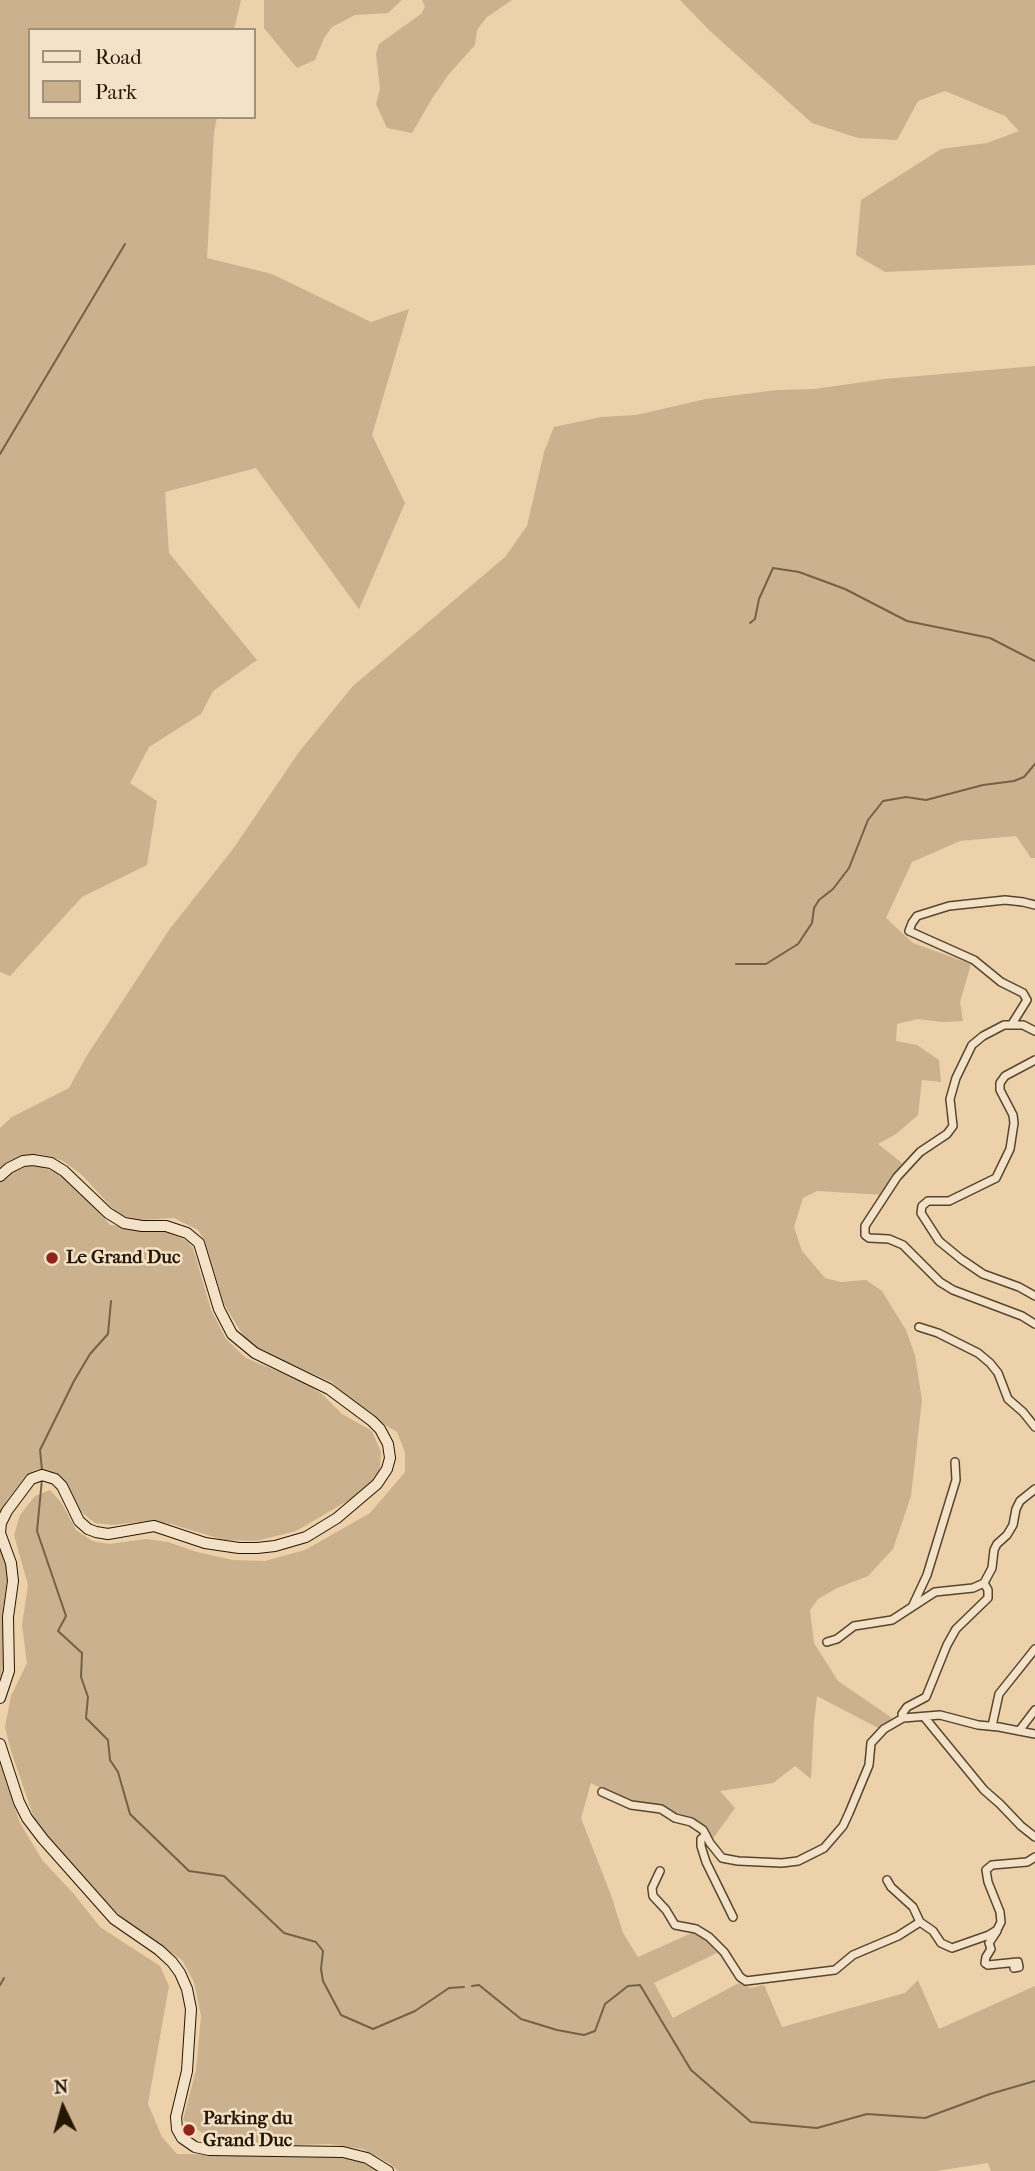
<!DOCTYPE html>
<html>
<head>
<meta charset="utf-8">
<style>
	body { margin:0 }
	#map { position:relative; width:1035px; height:2171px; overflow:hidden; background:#edd1aa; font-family:"IM FELL French Canon",serif }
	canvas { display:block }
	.legend { position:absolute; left:28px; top:28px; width:228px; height:91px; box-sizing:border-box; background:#f3e1c8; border:2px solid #a1907a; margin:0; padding:9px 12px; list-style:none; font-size:21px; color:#251704 }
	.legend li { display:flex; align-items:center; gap:14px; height:35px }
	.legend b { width:35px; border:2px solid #a1907a }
	.north { position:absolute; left:28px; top:2073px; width:70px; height:70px; -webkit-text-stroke:5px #f3e1c8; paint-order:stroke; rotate:355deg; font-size:19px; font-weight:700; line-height:28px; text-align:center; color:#251704 }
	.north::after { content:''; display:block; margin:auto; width:24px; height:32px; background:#251704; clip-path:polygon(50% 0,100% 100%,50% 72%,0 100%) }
</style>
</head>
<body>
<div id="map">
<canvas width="1035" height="2171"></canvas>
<ul class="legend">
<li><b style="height:9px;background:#f3e1c8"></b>Road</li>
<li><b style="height:19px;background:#cbb18e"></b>Park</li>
</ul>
<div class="north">N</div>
</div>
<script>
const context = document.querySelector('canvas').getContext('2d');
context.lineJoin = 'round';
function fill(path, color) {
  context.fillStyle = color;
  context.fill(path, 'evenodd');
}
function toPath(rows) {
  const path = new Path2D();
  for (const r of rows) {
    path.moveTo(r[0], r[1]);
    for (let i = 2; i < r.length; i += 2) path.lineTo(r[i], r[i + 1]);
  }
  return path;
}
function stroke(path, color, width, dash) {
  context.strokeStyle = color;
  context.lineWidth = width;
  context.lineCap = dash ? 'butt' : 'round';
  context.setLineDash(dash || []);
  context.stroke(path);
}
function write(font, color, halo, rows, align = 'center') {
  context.font = font + ' "IM FELL French Canon",serif';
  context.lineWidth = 5;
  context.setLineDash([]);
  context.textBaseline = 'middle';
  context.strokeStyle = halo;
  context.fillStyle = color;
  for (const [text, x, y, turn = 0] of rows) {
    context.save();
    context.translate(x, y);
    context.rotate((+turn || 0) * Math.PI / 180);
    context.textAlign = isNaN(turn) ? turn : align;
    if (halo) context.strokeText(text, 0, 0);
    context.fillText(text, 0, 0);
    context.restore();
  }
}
fill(toPath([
	[0,0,241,0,234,30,30,30,30,117,217,117,214,132,207,258,272,274,371,322,409,309,372,435,405,503,359,609,256,468,165,492,169,553,257,660,213,691,201,714,149,747,130,783,157,801,147,865,82,897,10,976,0,972],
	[264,0,402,0,388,13,355,15,332,27,324,38,315,60,297,68,264,28],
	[422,0,512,0,487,17,477,30,475,45,449,74,433,97,412,133,387,128,376,104,380,89,376,54,379,44,421,14,425,7],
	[680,0,1035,0,1035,265,885,272,856,255,861,200,941,149,987,143,1019,131,1005,116,945,91,918,101,897,140,858,138,812,123,710,31],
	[1035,366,1035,858,1031,858,1016,836,960,841,912,862,886,918,913,943,971,964,960,1002,963,1021,942,1022,918,1019,897,1024,896,1041,917,1045,939,1060,941,1082,922,1080,918,1115,896,1134,878,1144,902,1163,884,1195,817,1191,803,1198,794,1227,802,1251,825,1278,841,1282,866,1280,882,1291,906,1330,915,1355,922,1400,911,1496,893,1549,868,1576,837,1588,818,1599,810,1610,814,1643,838,1681,892,1718,880,1729,817,1696,814,1722,811,1779,795,1766,773,1783,720,1791,735,1808,712,1840,690,1820,629,1803,591,1783,581,1818,611,1895,623,1933,638,1957,694,1932,708,1942,717,1953,654,1983,673,2018,739,1983,751,1988,764,1985,782,2027,905,1993,918,1980,939,2029,1035,1986,1035,2171,991,2171,988,2163,936,2171,398,2171,389,2163,362,2149,330,2144,224,2147,183,2120,196,2070,201,2016,194,1982,182,1960,125,1921,95,1890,36,1824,11,1751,5,1727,11,1696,27,1663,22,1625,28,1585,14,1535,20,1515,35,1496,50,1490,61,1502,76,1530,92,1541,109,1544,146,1539,168,1542,197,1552,233,1560,265,1561,305,1550,370,1513,405,1472,405,1452,397,1432,350,1404,332,1382,256,1349,247,1342,224,1304,205,1241,198,1230,174,1218,138,1220,119,1215,82,1175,63,1161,49,1156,37,1154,21,1157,6,1163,0,1169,0,1128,12,1117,69,1088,86,1057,169,930,233,849,299,752,353,686,505,557,527,526,544,452,554,427,601,417,636,415,706,399,777,390,815,389,884,379],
	[23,1164,34,1164,55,1172,74,1185,110,1225,167,1232,187,1241,193,1248,211,1310,226,1339,246,1358,303,1382,322,1394,342,1414,372,1431,381,1452,380,1469,374,1479,361,1493,296,1531,256,1541,224,1540,171,1524,149,1521,112,1525,95,1523,80,1511,56,1473,38,1469,27,1474,7,1500,0,1515,0,1180],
	[0,1544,9,1569,3,1609,5,1657,0,1679],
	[0,1764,20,1823,43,1861,73,1893,100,1927,160,1966,169,1986,148,2104,162,2137,177,2154,329,2156,361,2161,377,2171,0,2171]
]), '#cbb18e');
stroke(toPath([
	[0,454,125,244],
	[750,623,755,619,759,599,773,568,799,572,845,589,907,621,990,638,1035,661],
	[736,964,766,964,798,944,812,923,814,908,819,900,833,889,849,868,868,820,883,801,906,797,926,800,983,785,1014,781,1024,777,1035,764],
	[42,1470,40,1450,74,1381,90,1354,108,1334,111,1301],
	[42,1479,37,1531,66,1616,58,1631,82,1653,81,1677,88,1697,86,1718,108,1740,110,1760,118,1772,130,1814,189,1871,224,1876,284,1933,316,1942,323,1951,321,1969,323,1981,341,2015,373,2029,415,2011,449,1988,464,1987],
	[0,1985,4,1978],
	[472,1986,479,1985,521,2019,557,2030,584,2035,595,2031,605,2004,628,1986,640,1985,691,2070,751,2122,817,2128,867,2114,925,2118,990,2094,1035,2081]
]), '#746146', 2);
const street = toPath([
	[1012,1024,1027,1000,1023,993,1001,982,974,960,909,931,912,923,917,916,949,906,1005,900,1023,902,1035,905],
	[1035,1031,1023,1025,1004,1025,983,1036,972,1045,956,1078,950,1099,953,1126,947,1134,920,1152,897,1177,865,1226,865,1235,869,1238,889,1239,903,1245,940,1282,953,1290,1022,1316,1035,1324],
	[1035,1060,1005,1076,1000,1083,1000,1090,1013,1115,1014,1123,1010,1149,996,1178,949,1201,928,1201,922,1206,921,1213,939,1241,961,1259,983,1274,1019,1287,1035,1296],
	[919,1327,938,1333,978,1353,990,1363,998,1373,1008,1399,1023,1412,1035,1427],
	[913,1605,927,1575,956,1480,955,1462],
	[827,1642,837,1639,854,1626,892,1620,935,1592,973,1588,984,1583,992,1568,994,1550,997,1544,1007,1535,1013,1525,1016,1509,1020,1501,1035,1489],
	[903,1718,940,1715,978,1725,999,1727,1035,1734],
	[925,1718,984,1790,1000,1804,1021,1826,1035,1837],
	[992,1726,999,1694,1035,1649],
	[1019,1731,1035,1710],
	[602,1792,631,1805,661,1809,675,1818,691,1822,703,1830,710,1843,722,1858,738,1861,782,1863,798,1861,824,1848,843,1826,849,1813,869,1765,871,1743,884,1729,903,1718,902,1714,907,1707,926,1697,947,1645,956,1629,988,1598,988,1590,984,1583],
	[706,1835,701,1839,701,1846,706,1862,733,1917],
	[660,1871,652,1888,653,1896,666,1910,675,1925,696,1929,709,1937,724,1952,740,1977,746,1981,835,1970,853,1955,898,1936,920,1922],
	[887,1880,891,1887,913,1907,920,1922],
	[920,1922,933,1931,941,1943,952,1948,989,1935,997,1930,1001,1922,1000,1912,988,1882,986,1870,992,1865,1027,1862,1035,1857],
	[997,1931,989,1943,991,1949,986,1957,985,1963,988,1965,1018,1962,1019,1967,1014,1968]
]);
const secondary = toPath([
	[0,1176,9,1168,23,1161,33,1160,51,1163,64,1171,108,1213,124,1223,142,1226,166,1226,187,1233,199,1243,219,1309,232,1334,255,1353,329,1389,372,1421,380,1429,388,1444,390,1458,387,1469,377,1484,337,1518,306,1537,275,1546,257,1548,239,1548,205,1543,154,1526,108,1534,96,1532,88,1529,79,1521,62,1486,55,1479,42,1475,31,1479,7,1511,1,1523,0,1533,11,1563,13,1581,8,1617,9,1671,0,1698],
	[0,1744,19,1802,27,1818,43,1839,114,1919,159,1950,172,1962,180,1973,187,1989,191,2009,187,2071,176,2117,177,2129,182,2138,195,2147,209,2150,343,2152,367,2158,388,2171]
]);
stroke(street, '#57462e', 10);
stroke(secondary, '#251704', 12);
stroke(street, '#f3e1c8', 7);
stroke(secondary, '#f3e1c8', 10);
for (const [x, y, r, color] of [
	[52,1258,7,"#8f2418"],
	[189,2130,7,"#8f2418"]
]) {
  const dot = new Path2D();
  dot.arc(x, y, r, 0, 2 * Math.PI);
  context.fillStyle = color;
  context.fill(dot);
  stroke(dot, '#f3e1c8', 2.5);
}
write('bold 19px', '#251704', '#f3e1c8', [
	["Le Grand Duc",66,1258],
	["Parking du",203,2119],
	["Grand Duc",203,2141]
], 'left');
</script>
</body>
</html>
